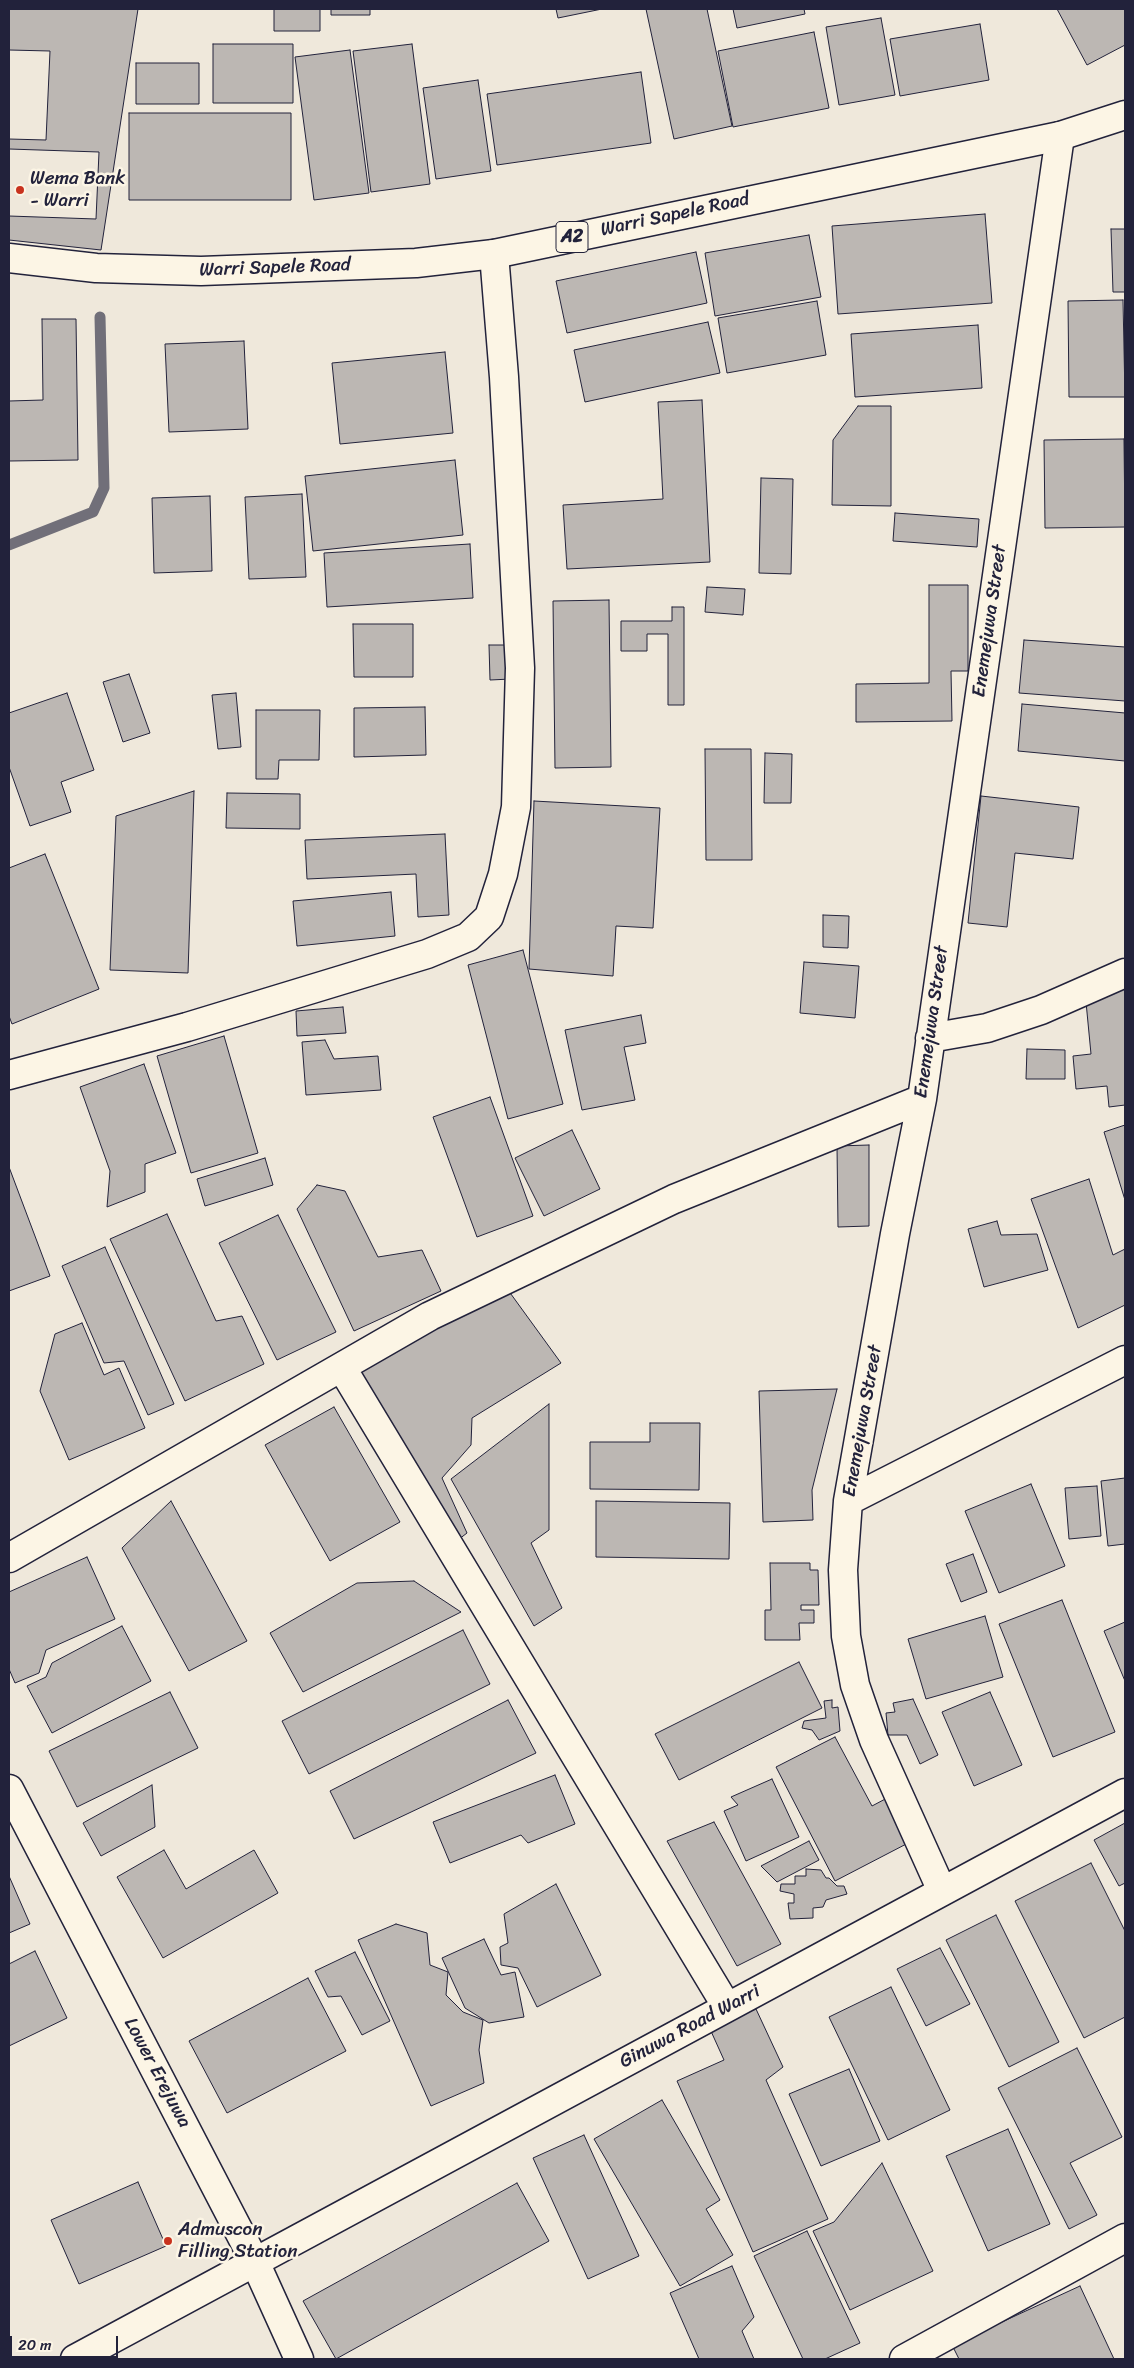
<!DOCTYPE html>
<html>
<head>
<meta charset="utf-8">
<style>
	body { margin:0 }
	#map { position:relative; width:1134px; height:2368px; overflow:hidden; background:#efe8db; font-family:Sriracha,sans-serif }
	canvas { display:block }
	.frame { position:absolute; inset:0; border:10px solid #22223b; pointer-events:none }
	.scale { position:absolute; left:10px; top:2336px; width:108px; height:22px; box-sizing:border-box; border:2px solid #22223b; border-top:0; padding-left:6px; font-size:15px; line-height:18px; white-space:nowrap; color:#22223b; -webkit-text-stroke:4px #fcf5e5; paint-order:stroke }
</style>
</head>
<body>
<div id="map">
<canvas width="1134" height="2368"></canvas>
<div class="frame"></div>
<div class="scale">20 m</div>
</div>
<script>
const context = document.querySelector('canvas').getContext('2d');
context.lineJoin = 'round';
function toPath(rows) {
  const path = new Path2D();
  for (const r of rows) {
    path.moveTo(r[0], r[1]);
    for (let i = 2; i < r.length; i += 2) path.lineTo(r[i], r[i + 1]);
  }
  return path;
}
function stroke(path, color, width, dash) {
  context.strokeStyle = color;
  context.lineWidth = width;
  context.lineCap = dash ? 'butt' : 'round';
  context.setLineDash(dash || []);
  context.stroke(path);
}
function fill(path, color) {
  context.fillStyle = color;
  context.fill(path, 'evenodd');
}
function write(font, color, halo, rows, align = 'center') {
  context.font = font + ' Sriracha,sans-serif';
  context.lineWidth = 5;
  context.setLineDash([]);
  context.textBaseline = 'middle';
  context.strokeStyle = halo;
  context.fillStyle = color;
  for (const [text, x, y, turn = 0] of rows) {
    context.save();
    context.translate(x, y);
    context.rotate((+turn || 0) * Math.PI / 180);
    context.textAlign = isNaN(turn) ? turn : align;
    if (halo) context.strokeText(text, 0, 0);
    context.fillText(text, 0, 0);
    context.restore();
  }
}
stroke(toPath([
	[9,545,93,512,104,488,100,317]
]), '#716f79', 11);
const building = toPath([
	[9,9,138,9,101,250,9,240,9,9],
	[274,9,320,9,320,31,274,31,274,9],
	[331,9,370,9,370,15,331,15,331,9],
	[556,9,602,9,558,18,556,9],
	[646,9,707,9,732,126,674,139,646,9],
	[733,9,804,9,805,14,737,28,733,9],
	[1057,9,1125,9,1125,45,1087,65,1057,9],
	[881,18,895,95,839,105,826,27,881,18],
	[980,24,989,80,900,96,890,39,980,24],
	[814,32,829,108,733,127,718,51,814,32],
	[213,44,293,44,293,103,213,103,213,44],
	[412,44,430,184,371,192,353,51,412,44],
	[9,50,50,51,46,140,9,139,9,50],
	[350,50,369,193,314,200,295,57,350,50],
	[136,63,199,63,199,104,136,104,136,63],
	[641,72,651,143,497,165,487,94,641,72],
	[478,80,491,171,436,179,423,88,478,80],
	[129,113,291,113,291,200,129,200,129,113],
	[9,149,99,152,96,219,9,216,9,149],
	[985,214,992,303,838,314,832,226,985,214],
	[1111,229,1125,229,1125,292,1113,292,1111,229],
	[809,235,821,297,715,316,705,253,809,235],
	[696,252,707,303,567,333,556,281,696,252],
	[1123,300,1125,397,1069,397,1068,301,1123,300],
	[817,301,826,355,727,373,718,318,817,301],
	[42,319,76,319,78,460,9,461,9,401,43,400,42,319],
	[708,322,720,373,585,402,574,350,708,322],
	[978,325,982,388,855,397,851,334,978,325],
	[244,341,248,429,169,432,165,344,244,341],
	[445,352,453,433,340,444,332,363,445,352],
	[702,400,710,562,567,569,563,505,663,499,658,402,702,400],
	[858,406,891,406,891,506,832,505,833,440,858,406],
	[1124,439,1125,527,1045,528,1044,440,1124,439],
	[455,460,463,535,313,551,305,476,455,460],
	[761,478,793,479,791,574,759,573,761,478],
	[302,494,306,577,249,579,245,497,302,494],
	[210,496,212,571,154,573,152,498,210,496],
	[895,513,979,519,977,547,893,541,895,513],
	[470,544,473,598,327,607,324,553,470,544],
	[929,585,968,585,968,671,951,671,952,721,856,722,856,684,929,683,929,585],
	[707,587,745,589,743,615,705,612,707,587],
	[609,600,611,767,555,768,553,601,609,600],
	[672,607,684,607,684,705,668,705,668,634,647,634,647,651,621,651,621,621,672,621,672,607],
	[353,624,413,624,413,677,354,677,353,624],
	[1024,640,1125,647,1125,701,1019,693,1024,640],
	[489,645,509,645,511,679,490,680,489,645],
	[129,674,150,733,123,742,103,682,129,674],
	[67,693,94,770,61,782,71,812,30,826,9,767,9,713,67,693],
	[236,693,241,747,218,749,212,695,236,693],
	[1022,704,1125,713,1125,761,1018,751,1022,704],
	[425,707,426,755,354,757,354,708,425,707],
	[256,710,320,710,319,760,279,760,278,779,256,779,256,710],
	[705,749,751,749,752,860,706,860,705,749],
	[765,753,792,754,791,803,764,803,765,753],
	[194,791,188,973,110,970,116,816,194,791],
	[227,793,300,794,300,829,226,828,227,793],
	[981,796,1079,807,1073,859,1015,853,1007,927,968,923,981,796],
	[534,801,660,808,653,928,616,926,613,976,529,969,534,801],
	[445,834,449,915,418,917,416,874,307,879,305,840,445,834],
	[45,854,99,989,12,1024,9,1016,9,868,45,854],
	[391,892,395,936,297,946,293,901,391,892],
	[823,915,849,916,848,948,823,947,823,915],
	[523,950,563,1104,508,1119,468,965,523,950],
	[804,962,859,966,855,1018,800,1013,804,962],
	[1125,985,1125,1105,1109,1107,1107,1086,1076,1089,1073,1056,1091,1054,1086,1002,1125,985],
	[343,1007,346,1033,297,1036,296,1011,343,1007],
	[641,1015,646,1043,624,1047,635,1100,582,1110,565,1030,641,1015],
	[224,1036,258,1153,191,1173,157,1056,224,1036],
	[325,1040,334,1059,378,1056,381,1090,306,1095,302,1042,325,1040],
	[1027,1049,1065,1050,1065,1079,1026,1079,1027,1049],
	[144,1064,176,1153,145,1164,145,1192,107,1207,110,1171,80,1087,144,1064],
	[490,1097,533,1216,477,1237,433,1117,490,1097],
	[1125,1125,1125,1200,1104,1132,1125,1125],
	[572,1130,600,1189,544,1216,515,1158,572,1130],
	[869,1145,869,1226,838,1227,837,1146,869,1145],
	[265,1158,273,1185,205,1206,197,1179,265,1158],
	[9,1167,50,1276,9,1291,9,1167],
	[1089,1179,1113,1255,1125,1249,1125,1305,1078,1328,1031,1199,1089,1179],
	[317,1185,345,1191,378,1257,422,1250,441,1291,354,1331,297,1209,317,1185],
	[167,1214,216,1321,242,1316,264,1364,185,1401,110,1239,167,1214],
	[278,1215,336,1332,277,1360,219,1243,278,1215],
	[997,1221,1001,1235,1037,1234,1048,1270,984,1287,968,1229,997,1221],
	[105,1247,174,1404,148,1415,124,1361,104,1363,62,1266,105,1247],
	[508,1290,561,1363,472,1418,471,1445,442,1478,467,1533,454,1543,357,1372,508,1290],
	[82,1323,104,1375,119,1368,145,1428,69,1460,40,1391,55,1334,82,1323],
	[837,1389,812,1490,813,1520,763,1522,759,1391,837,1389],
	[549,1404,549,1530,531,1543,562,1608,534,1626,451,1479,549,1404],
	[334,1407,400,1522,330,1561,265,1445,334,1407],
	[650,1423,700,1423,699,1490,590,1489,590,1442,650,1442,650,1423],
	[1125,1478,1125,1544,1108,1546,1101,1481,1125,1478],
	[1031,1484,1065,1566,999,1593,965,1511,1031,1484],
	[1097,1486,1101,1536,1069,1539,1065,1488,1097,1486],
	[171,1501,247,1641,189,1671,122,1548,171,1501],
	[596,1501,730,1503,729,1559,596,1557,596,1501],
	[973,1554,987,1592,961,1602,946,1564,973,1554],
	[87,1557,115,1619,46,1650,39,1673,15,1683,9,1669,9,1592,87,1557],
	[770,1563,810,1563,810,1570,818,1570,819,1605,801,1605,801,1610,814,1610,814,1623,799,1623,800,1640,765,1640,765,1610,771,1610,770,1563],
	[414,1581,461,1612,303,1692,270,1633,357,1583,414,1581],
	[1062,1600,1115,1732,1053,1757,999,1624,1062,1600],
	[985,1616,1003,1677,926,1699,908,1639,985,1616],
	[1125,1622,1125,1681,1104,1631,1125,1622],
	[122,1626,151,1681,52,1733,27,1686,46,1677,52,1663,122,1626],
	[463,1630,490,1684,309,1774,282,1721,463,1630],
	[799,1662,822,1708,679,1780,655,1734,799,1662],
	[170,1692,198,1748,77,1807,49,1751,170,1692],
	[990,1692,1022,1765,974,1786,942,1712,990,1692],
	[913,1699,938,1755,920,1764,907,1735,888,1735,886,1713,895,1712,893,1703,913,1699],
	[508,1700,536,1753,354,1839,330,1791,508,1700],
	[832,1700,832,1708,838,1707,840,1731,819,1740,812,1730,802,1728,804,1721,826,1718,824,1701,832,1700],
	[835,1737,872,1806,889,1797,912,1841,835,1881,776,1767,835,1737],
	[555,1775,575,1824,528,1843,521,1835,450,1863,433,1822,555,1775],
	[772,1779,799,1837,746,1861,724,1811,738,1805,731,1797,772,1779],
	[152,1785,155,1827,101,1856,83,1823,152,1785],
	[714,1822,781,1944,737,1966,667,1841,714,1822],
	[1125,1823,1125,1883,1119,1886,1094,1840,1125,1823],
	[809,1841,819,1860,777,1882,761,1866,809,1841],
	[164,1850,186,1889,254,1850,278,1893,163,1958,117,1877,164,1850],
	[1091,1863,1125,1931,1125,2017,1084,2038,1015,1901,1091,1863],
	[806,1869,821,1870,826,1878,829,1878,837,1886,844,1886,847,1894,826,1900,823,1907,813,1908,813,1918,790,1919,788,1903,794,1903,794,1894,780,1891,781,1884,795,1884,795,1876,806,1876,806,1869],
	[9,1876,30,1924,9,1933,9,1876],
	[556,1884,601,1975,537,2007,518,1968,501,1965,500,1947,508,1943,504,1914,556,1884],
	[996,1915,1059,2042,1009,2067,946,1940,996,1915],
	[396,1924,427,1933,430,1965,448,1972,446,1995,463,2012,483,2020,479,2050,484,2083,431,2106,358,1940,396,1924],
	[484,1939,501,1975,515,1972,524,2017,489,2023,465,2008,442,1958,484,1939],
	[940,1948,970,2004,926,2026,897,1969,940,1948],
	[35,1951,67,2018,9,2046,9,1964,35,1951],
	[355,1952,390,2021,362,2035,341,1996,328,1997,315,1971,355,1952],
	[308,1978,346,2051,227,2113,189,2041,308,1978],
	[891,1987,950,2110,888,2140,829,2017,891,1987],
	[756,2009,783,2067,766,2080,828,2219,753,2252,677,2081,724,2060,710,2029,756,2009],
	[1077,2048,1122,2137,1070,2163,1097,2215,1069,2229,998,2088,1077,2048],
	[849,2069,880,2141,821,2166,789,2094,849,2069],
	[662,2100,720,2200,706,2209,733,2255,680,2286,594,2139,662,2100],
	[1008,2129,1050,2224,988,2251,946,2156,1008,2129],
	[584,2135,639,2256,588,2279,533,2158,584,2135],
	[882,2163,933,2271,850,2310,813,2231,834,2222,882,2163],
	[138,2182,166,2246,79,2284,51,2220,138,2182],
	[517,2183,549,2241,336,2359,303,2301,517,2183],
	[807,2231,860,2343,825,2359,803,2359,754,2256,807,2231],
	[732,2266,754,2317,742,2331,754,2359,699,2359,670,2293,732,2266],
	[1080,2286,1114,2359,959,2359,952,2345,1080,2286]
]);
fill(building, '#bcb7b3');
stroke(building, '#22223b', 1);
const street = toPath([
	[930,1038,987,1028,1041,1010,1125,973],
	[9,1075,187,1027,427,954,468,937,489,917,503,874,516,807,520,668,504,377,494,254],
	[342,1368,727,2007],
	[848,1501,1125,1360],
	[9,1558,430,1316,674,1199,922,1099],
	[942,1891,874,1740,855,1685,846,1636,843,1570,848,1501,895,1234,922,1099,1060,136],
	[75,2359,1125,1793],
	[904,2359,1125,2238]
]);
const secondary = toPath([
	[9,1789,255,2262,299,2359]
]);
const highway = toPath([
	[9,258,96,268,201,271,416,263,494,254,1060,136,1125,115]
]);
stroke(street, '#22223b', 31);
stroke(secondary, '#22223b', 31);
stroke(highway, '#22223b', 31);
stroke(street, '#fcf5e5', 28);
stroke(secondary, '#fcf5e5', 28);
stroke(highway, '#fcf5e5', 28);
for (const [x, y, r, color] of [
	[20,190,5,"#c8321e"],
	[168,2241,5,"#c8321e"]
]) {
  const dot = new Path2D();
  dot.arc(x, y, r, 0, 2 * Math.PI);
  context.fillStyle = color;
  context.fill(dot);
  stroke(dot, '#fcf5e5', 2);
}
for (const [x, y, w] of [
	[572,237,32]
]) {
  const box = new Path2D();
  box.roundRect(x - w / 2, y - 15.5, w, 31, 4);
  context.fillStyle = '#fcf5e5';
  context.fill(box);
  stroke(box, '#22223b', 1);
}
write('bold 18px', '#22223b', null, [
	["A2",572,237]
]);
write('19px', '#22223b', '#fcf5e5', [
	["Wema Bank",30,179],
	["- Warri",30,201],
	["Admuscon",178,2230],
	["Filling Station",178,2252]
], 'left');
write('19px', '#22223b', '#fcf5e5', [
	["Warri Sapele Road",675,215,-12],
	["Warri Sapele Road",275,268,-2],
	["Enemejuwa Street",990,621,-82],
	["Enemejuwa Street",932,1022,-82],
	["Enemejuwa Street",863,1421,-80],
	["Ginuwa Road Warri",690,2027,-28],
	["Lower Erejuwa",157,2073,62]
]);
</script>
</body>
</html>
